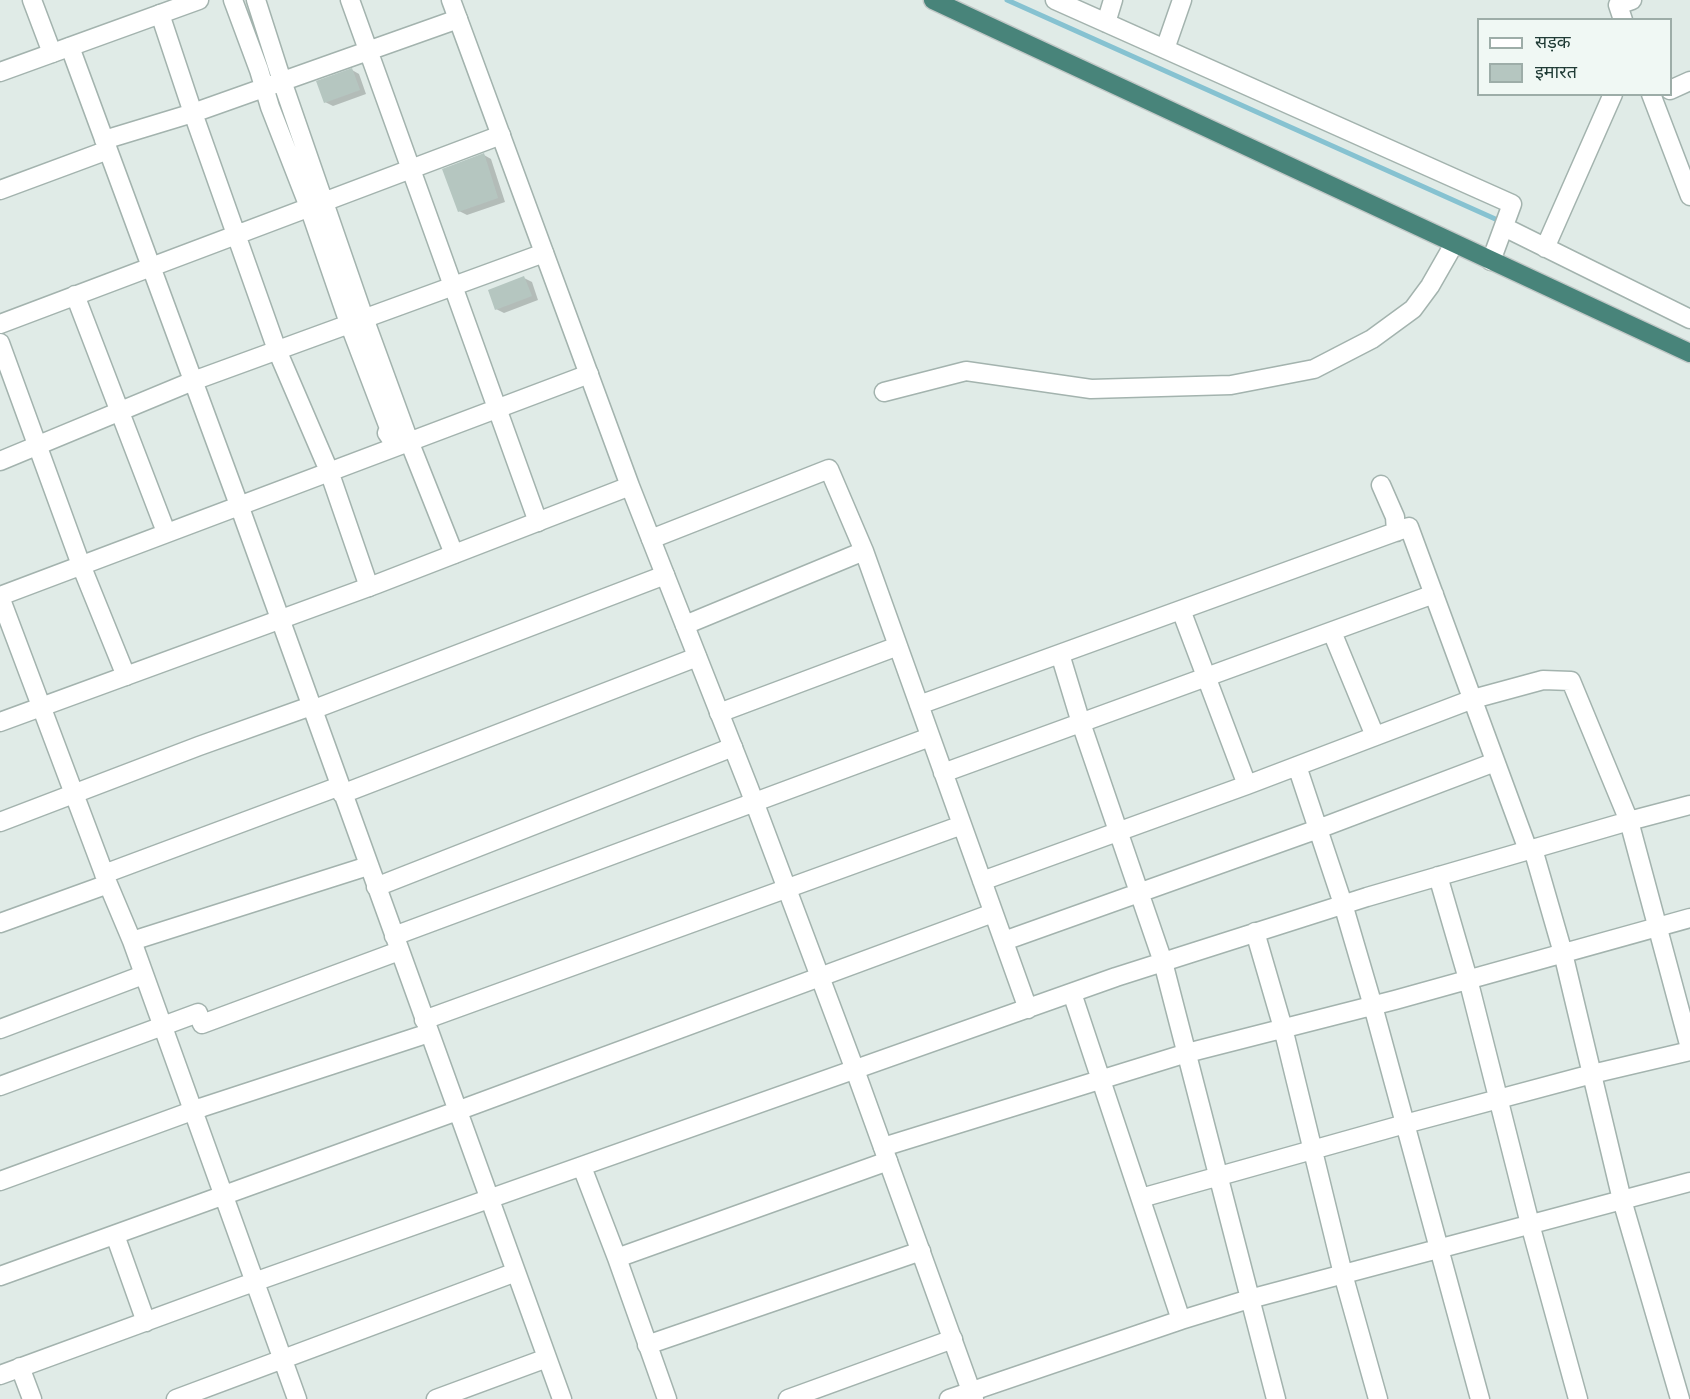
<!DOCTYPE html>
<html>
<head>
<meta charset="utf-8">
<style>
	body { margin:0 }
	#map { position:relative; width:1690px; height:1399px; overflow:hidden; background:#e0ebe7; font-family:Ubuntu,"Noto Sans Devanagari",sans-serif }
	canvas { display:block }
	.legend { position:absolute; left:1477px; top:18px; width:195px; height:78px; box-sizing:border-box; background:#f0f8f4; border:2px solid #9dada8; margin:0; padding:8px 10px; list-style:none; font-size:18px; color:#203c36 }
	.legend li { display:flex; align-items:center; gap:12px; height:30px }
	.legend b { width:30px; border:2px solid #9dada8 }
</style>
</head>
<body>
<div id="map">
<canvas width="1690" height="1399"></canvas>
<ul class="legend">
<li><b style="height:8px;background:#fff"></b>सड़क</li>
<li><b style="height:16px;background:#b5c6c0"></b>इमारत</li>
</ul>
</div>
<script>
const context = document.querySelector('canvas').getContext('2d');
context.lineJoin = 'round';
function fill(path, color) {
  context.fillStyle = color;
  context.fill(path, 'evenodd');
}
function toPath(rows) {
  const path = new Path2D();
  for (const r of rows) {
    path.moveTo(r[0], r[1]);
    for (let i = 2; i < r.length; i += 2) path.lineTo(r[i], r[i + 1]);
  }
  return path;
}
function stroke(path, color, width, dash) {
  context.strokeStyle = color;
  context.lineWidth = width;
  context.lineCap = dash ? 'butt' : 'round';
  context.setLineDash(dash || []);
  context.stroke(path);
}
fill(toPath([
	[352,70,359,74,366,94,333,106,325,102],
	[484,155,491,159,505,202,467,215,459,211],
	[524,278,532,282,538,300,504,313,496,309]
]), '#0003');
stroke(toPath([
	[1007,0,1502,222]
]), '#86c2d1', 5);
fill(toPath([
	[352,68,360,90,324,103,316,81],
	[484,153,498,198,458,212,442,169],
	[524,276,532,296,495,310,488,290]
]), '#b5c6c0');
const minor = toPath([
	[32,0,52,53],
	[233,0,259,70,270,107,309,207,349,323,389,428,387,433,396,446],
	[256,0,282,81,364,318,409,441,454,554],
	[350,0,538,522],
	[1055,0,1512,204,1491,261],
	[160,14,193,113,277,350,329,471,369,587],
	[1623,20,1618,5,1632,0],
	[1106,23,1113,0],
	[70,47,239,505,562,1399],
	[1165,49,1182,0],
	[1670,90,1690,81],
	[1651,94,1690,196],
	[104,140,193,113,458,19],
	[0,190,108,150],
	[1504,227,1690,319],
	[1545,248,1613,94],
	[75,295,166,532],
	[0,324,501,135],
	[0,343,81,565,126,676],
	[884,392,966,371,1091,389,1231,385,1314,369,1372,339,1413,309,1430,286,1454,244],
	[0,461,193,381,544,253],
	[1381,485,1395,517,1396,532],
	[651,539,829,469,864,551,1028,1009],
	[0,596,589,374],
	[0,597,108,884,0,923],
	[1181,610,1247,785],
	[685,625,864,551],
	[1332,632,1375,736],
	[1060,654,1081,723,1163,962,1276,1399],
	[919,705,1409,527,1528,850],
	[312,710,665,575],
	[719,713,898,646],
	[1297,766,1343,904,1373,1006,1480,1399],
	[943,773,1434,594],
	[342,794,697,657],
	[0,822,199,746,311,706],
	[1533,849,1563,953,1622,1200,1680,1399],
	[104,874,340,786],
	[1438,876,1468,979,1530,1224,1578,1399],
	[982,881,1247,785,1473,699,1543,680,1571,681,1629,821],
	[108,884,132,941,297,1399],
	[376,887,733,747],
	[1255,932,1283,1028,1343,1274,1378,1399],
	[394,936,930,737],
	[132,941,368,866],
	[1004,941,1318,829,1495,762],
	[1072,993,1181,1320],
	[424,1020,962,825],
	[0,1029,143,975],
	[0,1086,198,1013,202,1024,399,951],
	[883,1147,1187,1053,1395,1000,1690,918],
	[582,1167,617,1258,667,1399],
	[0,1181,203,1107,429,1033],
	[1141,1198,1405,1124,1592,1074,1690,1051],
	[115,1235,146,1322],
	[617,1258,888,1161],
	[0,1276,457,1111,993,913],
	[647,1345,921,1251],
	[20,1367,32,1399],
	[0,1375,240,1287,1116,977,1367,897,1629,821,1690,805],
	[176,1399,516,1272],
	[436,1399,547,1358],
	[788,1399,953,1339],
	[949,1399,1181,1320,1246,1300,1690,1182]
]);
const tertiary = toPath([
	[451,0,630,486,749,788,855,1070,974,1399],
	[0,72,199,0],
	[0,722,377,584,630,486],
	[1629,821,1690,1048]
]);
const trunk = toPath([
	[933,0,1690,353]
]);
stroke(minor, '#a3b3ae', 21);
stroke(tertiary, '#a3b3ae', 21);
stroke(trunk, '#c1c8c7', 21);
stroke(minor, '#fff', 18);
stroke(tertiary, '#fff', 18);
stroke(trunk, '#48847a', 18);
</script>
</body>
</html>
